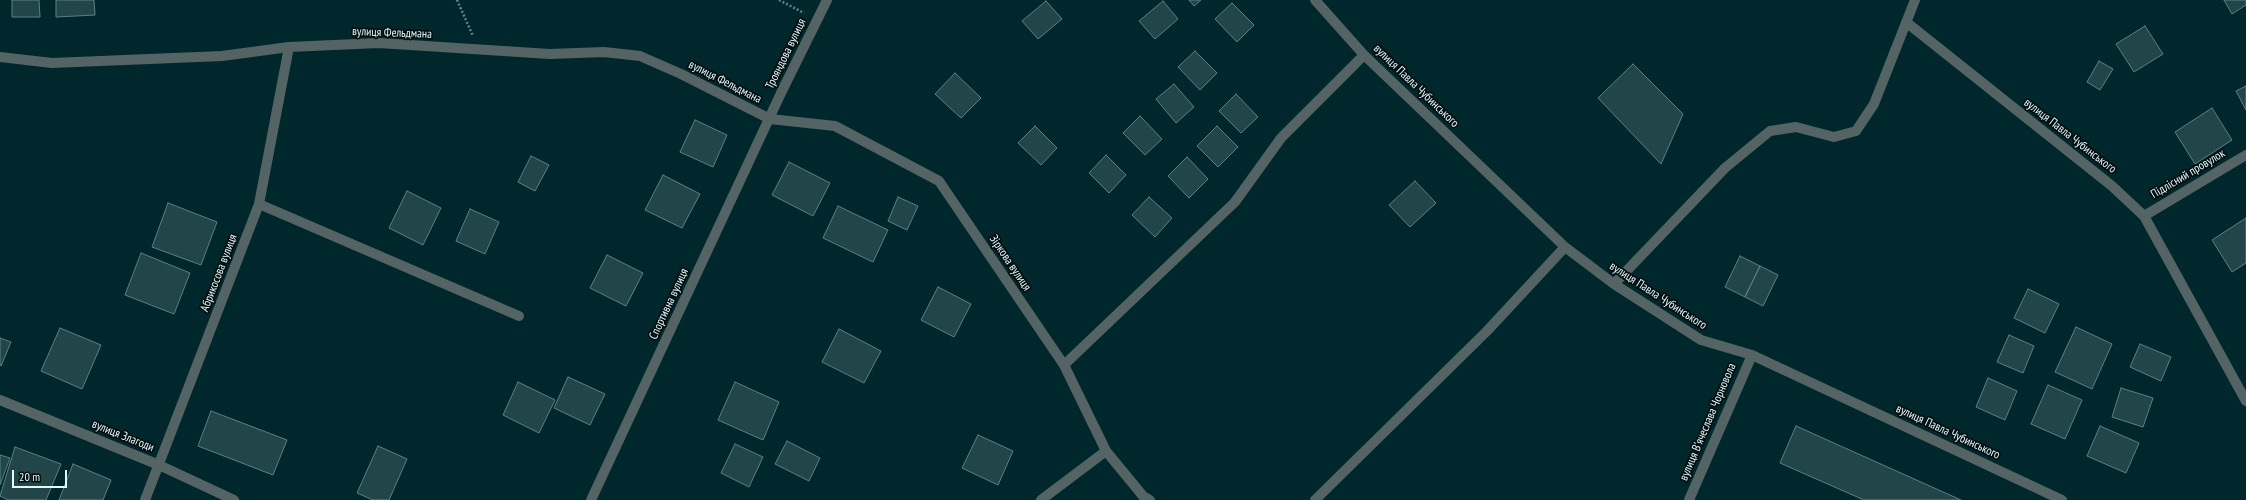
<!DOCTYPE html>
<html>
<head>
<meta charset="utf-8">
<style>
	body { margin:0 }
	#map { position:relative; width:2246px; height:500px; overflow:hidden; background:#00282c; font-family:"PT Sans Narrow",sans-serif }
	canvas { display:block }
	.scale { position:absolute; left:12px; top:470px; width:55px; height:18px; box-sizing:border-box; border:2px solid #e4f9fc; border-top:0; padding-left:5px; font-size:12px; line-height:14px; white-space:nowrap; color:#e4f9fc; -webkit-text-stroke:3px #010e10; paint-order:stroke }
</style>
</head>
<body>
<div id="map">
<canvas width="2246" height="500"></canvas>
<div class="scale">20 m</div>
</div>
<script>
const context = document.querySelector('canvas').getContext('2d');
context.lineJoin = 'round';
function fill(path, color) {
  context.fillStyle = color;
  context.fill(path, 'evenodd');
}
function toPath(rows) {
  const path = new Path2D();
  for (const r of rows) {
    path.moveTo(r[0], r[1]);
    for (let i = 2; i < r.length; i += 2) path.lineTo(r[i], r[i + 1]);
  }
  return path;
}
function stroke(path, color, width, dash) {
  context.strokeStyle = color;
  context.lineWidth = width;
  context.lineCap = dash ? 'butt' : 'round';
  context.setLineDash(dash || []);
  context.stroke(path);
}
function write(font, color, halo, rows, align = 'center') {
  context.font = font + ' "PT Sans Narrow",sans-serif';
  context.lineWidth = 3.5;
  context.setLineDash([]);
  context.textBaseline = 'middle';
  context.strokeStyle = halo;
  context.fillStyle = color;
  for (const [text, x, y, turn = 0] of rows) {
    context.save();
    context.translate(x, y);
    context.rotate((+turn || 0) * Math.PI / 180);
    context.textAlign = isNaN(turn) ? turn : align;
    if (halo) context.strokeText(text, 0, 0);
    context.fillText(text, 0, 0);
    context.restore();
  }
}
const building = toPath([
	[12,0,39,0,40,17,12,17,12,0],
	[56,0,94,0,95,15,56,17,56,0],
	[1189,0,1201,0,1194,6,1189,0],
	[2224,0,2246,0,2246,5,2232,14,2224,0],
	[1046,1,1062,19,1038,39,1022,21,1046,1],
	[1163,1,1178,19,1155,39,1139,21,1163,1],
	[1232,3,1254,25,1237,42,1215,19,1232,3],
	[2145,26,2163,54,2134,72,2116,44,2145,26],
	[1195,51,1217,73,1200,90,1178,67,1195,51],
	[2099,61,2113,69,2100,90,2087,82,2099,61],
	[1633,64,1683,114,1661,164,1598,98,1633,64],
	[955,73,981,98,961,118,935,94,955,73],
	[1174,84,1194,107,1176,123,1156,99,1174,84],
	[2246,86,2246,110,2236,91,2246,86],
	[1236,94,1258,117,1241,133,1219,111,1236,94],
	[2212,108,2232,140,2195,164,2175,132,2212,108],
	[1140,116,1162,139,1145,155,1123,133,1140,116],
	[695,120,727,135,713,167,680,152,695,120],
	[1035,126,1057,148,1041,165,1018,143,1035,126],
	[1217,126,1238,147,1218,167,1197,146,1217,126],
	[1106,155,1126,175,1109,193,1089,173,1106,155],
	[531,156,549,165,535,191,518,182,531,156],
	[1187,157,1208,179,1189,198,1168,176,1187,157],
	[789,162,830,183,813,216,772,195,789,162],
	[663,175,700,194,682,228,645,210,663,175],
	[1415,181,1436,203,1410,227,1389,205,1415,181],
	[407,191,441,208,423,245,389,228,407,191],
	[898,197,918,206,907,230,888,221,898,197],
	[1149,197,1172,218,1155,237,1132,215,1149,197],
	[168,203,217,222,201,265,152,247,168,203],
	[838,206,888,230,873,262,823,238,838,206],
	[470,209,499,222,485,254,456,241,470,209],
	[2246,218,2246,263,2232,272,2212,240,2246,218],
	[141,253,190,273,174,314,125,295,141,253],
	[607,255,643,273,626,306,590,288,607,255],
	[1740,256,1760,266,1745,297,1725,287,1740,256],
	[1760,266,1778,275,1763,306,1745,297,1760,266],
	[938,287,971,304,954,337,921,320,938,287],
	[2028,289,2059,304,2045,333,2014,318,2028,289],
	[2076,327,2112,344,2092,389,2055,372,2076,327],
	[60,328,101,345,82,389,41,371,60,328],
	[839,329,881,351,864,383,822,362,839,329],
	[2009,335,2034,346,2023,373,1997,362,2009,335],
	[0,338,11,342,1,366,0,365,0,338],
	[2140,344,2171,357,2161,381,2130,367,2140,344],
	[568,377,605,394,590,425,554,408,568,377],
	[1988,378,2017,391,2005,420,1976,407,1988,378],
	[518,382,555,400,539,433,503,415,518,382],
	[735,382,779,402,763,440,718,420,735,382],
	[2048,385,2082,400,2065,439,2031,424,2048,385],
	[2121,388,2153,398,2143,427,2112,417,2121,388],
	[211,411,287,440,273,475,198,446,211,411],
	[1796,426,1961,500,1864,500,1780,463,1796,426],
	[2100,426,2139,443,2126,473,2087,456,2100,426],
	[978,435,1013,451,998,485,962,468,978,435],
	[787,441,820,458,809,481,775,464,787,441],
	[735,444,763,457,749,487,721,473,735,444],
	[378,446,407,459,389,500,373,500,357,493,378,446],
	[15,447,61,464,46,500,8,500,0,496,15,447],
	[0,455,10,458,0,485,0,455],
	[73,464,111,480,103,500,59,500,73,464]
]);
fill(building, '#214549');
stroke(building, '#5a8186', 1);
stroke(toPath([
	[457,0,473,36],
	[779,0,804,13]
]), '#648387', 2.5, [2, 2]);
stroke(toPath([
	[1315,0,1364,55,1565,247,1614,284,1701,340,1752,355,2062,500],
	[1906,22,2112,186,2144,216,2246,401],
	[0,57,52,63,222,56,289,47,379,43,550,54,604,52,640,56,681,74,770,119,835,126,939,181,1064,365,1106,451,1041,500],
	[259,204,519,316],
	[2144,216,2246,155],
	[1614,284,1725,168,1770,131,1796,127,1834,137,1856,131,1874,104,1915,0],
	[1064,365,1235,202,1281,138,1364,55],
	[0,400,159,465,234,500],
	[1106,451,1143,496,1150,500],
	[145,500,259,204,289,47],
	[591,500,781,93,827,0],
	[1315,500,1487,331,1565,247],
	[1689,500,1752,355]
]), '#546465', 10);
write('12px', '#e4f9fc', '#010e10', [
	["вулиця Фельдмана",392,33,2],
	["Трояндова вулиця",786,54,-64],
	["вулиця Фельдмана",725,82,27],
	["вулиця Павла Чубинського",1416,86,44],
	["вулиця Павла Чубинського",2070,136,38],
	["Підлісний провулок",2188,174,-31],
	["Зіркова вулиця",1010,263,56],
	["Абрикосова вулиця",219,273,-69],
	["вулиця Павла Чубинського",1658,296,33],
	["Спортивна вулиця",669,304,-65],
	["вулиця Вʼячеслава Чорновола",1708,422,-67],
	["вулиця Павла Чубинського",1948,432,25],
	["вулиця Злагоди",123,436,22]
]);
</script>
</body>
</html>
